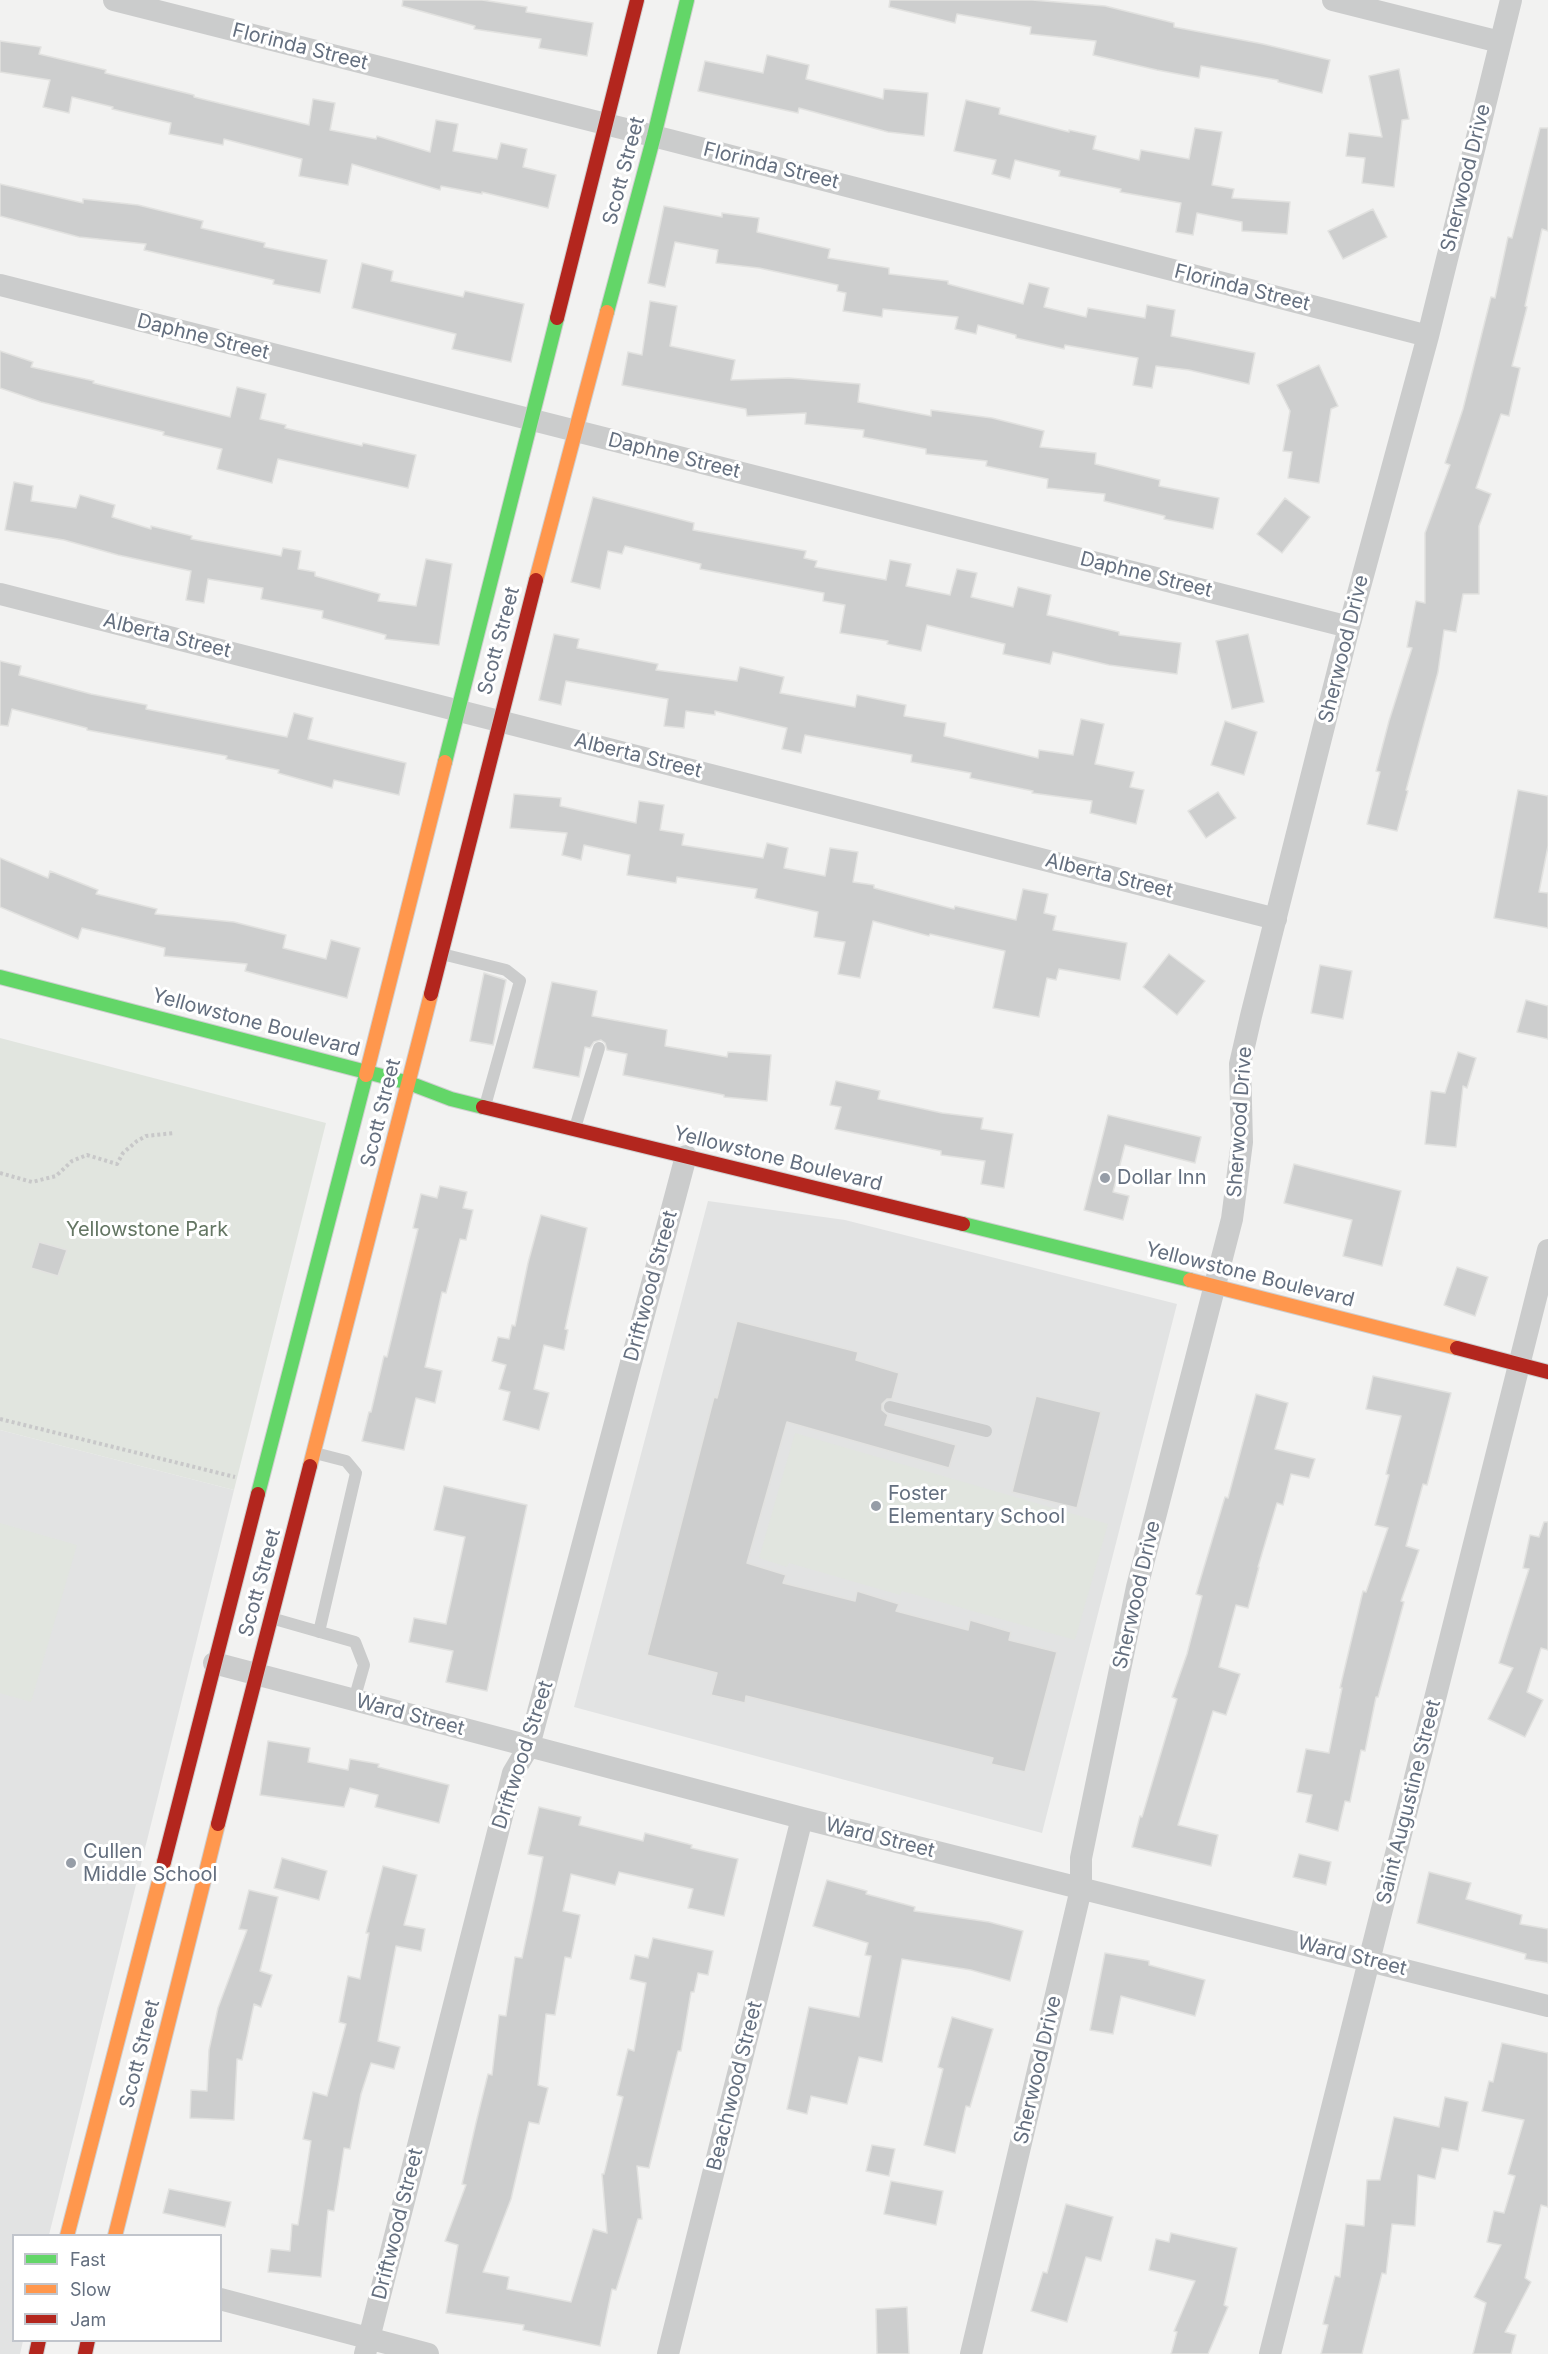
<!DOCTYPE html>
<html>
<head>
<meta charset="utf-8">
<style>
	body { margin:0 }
	#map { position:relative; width:1548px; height:2354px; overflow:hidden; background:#f2f2f1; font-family:Inter,sans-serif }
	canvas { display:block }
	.legend { position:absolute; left:12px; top:2234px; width:210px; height:108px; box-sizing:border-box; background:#fff; border:2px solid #c1c5cc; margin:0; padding:8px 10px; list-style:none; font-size:18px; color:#646f7f }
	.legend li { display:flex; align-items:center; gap:12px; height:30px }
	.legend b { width:30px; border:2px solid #c1c5cc }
</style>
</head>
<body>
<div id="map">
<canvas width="1548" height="2354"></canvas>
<ul class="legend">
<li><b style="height:8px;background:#63d668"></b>Fast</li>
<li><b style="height:8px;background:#ff974d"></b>Slow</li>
<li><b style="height:8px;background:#b3261e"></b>Jam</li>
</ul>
</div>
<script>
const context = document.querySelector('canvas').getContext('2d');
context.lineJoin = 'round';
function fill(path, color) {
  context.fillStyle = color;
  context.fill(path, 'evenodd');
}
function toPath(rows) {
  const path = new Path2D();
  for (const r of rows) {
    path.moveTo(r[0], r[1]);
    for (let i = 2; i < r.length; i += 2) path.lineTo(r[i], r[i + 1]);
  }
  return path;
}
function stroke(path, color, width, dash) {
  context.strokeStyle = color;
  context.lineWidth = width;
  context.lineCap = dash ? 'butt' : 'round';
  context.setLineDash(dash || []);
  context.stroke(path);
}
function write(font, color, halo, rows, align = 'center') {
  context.font = font + ' Inter,sans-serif';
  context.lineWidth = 6;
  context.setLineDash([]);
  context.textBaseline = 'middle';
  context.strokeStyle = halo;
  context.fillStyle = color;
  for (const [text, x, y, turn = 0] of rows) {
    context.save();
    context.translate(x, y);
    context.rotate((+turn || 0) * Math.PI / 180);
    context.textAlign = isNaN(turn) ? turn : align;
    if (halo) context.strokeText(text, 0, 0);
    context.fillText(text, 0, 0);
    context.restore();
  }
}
fill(toPath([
	[708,1201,845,1220,1177,1304,1042,1833,574,1707],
	[0,1430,234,1490,49,2235,14,2236,14,2340,23,2341,20,2354,0,2354]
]), '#e2e3e3');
fill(toPath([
	[0,1038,326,1123,234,1490,0,1430],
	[795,1433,1108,1524,1075,1640,902,1591,900,1595,789,1563,787,1567,759,1558],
	[0,1523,77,1545,31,1702,0,1693]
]), '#e1e5df');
const building = toPath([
	[403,0,482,0,527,7,526,12,593,23,587,56,539,48,541,39,474,29,475,26,402,6,403,0],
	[890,0,1032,0,1105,6,1174,23,1174,27,1263,44,1330,60,1322,93,1278,82,1278,80,1201,66,1199,78,1157,70,1093,55,1096,41,1030,34,1031,27,957,14,955,23,889,7,890,0],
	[0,41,41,47,39,54,106,70,105,73,194,95,194,97,309,125,313,99,335,103,330,130,376,139,377,136,430,152,436,120,458,124,453,151,497,159,501,143,527,149,523,167,556,175,548,208,482,192,482,194,441,186,440,190,352,164,348,185,299,176,302,159,224,139,223,145,169,134,171,123,112,109,113,107,72,97,69,113,43,107,50,80,0,72,0,41],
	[767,55,809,65,806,79,883,99,884,89,928,93,924,136,888,132,799,108,798,113,698,91,705,61,763,73,767,55],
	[1399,69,1409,119,1402,120,1394,187,1362,183,1365,158,1346,156,1349,133,1382,137,1369,76,1399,69],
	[966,100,1000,108,999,114,1069,132,1069,130,1096,136,1093,149,1139,160,1141,150,1189,159,1195,128,1222,132,1212,185,1234,189,1232,198,1290,202,1287,234,1242,231,1242,222,1197,213,1193,235,1176,232,1181,203,1120,192,1121,189,1059,176,1060,171,1015,160,1010,179,992,174,996,160,954,151,966,100],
	[1540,128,1548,128,1548,231,1542,229,1525,306,1527,307,1512,366,1520,368,1509,416,1501,414,1476,488,1491,494,1479,526,1479,594,1463,594,1456,632,1444,630,1438,672,1406,790,1408,791,1397,831,1367,824,1380,772,1376,771,1389,721,1412,648,1407,647,1416,601,1425,603,1425,533,1450,465,1445,463,1463,409,1491,297,1495,298,1508,237,1512,238,1540,128],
	[0,184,83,203,83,199,138,205,203,221,201,228,265,243,264,247,327,260,320,293,273,284,274,280,144,250,146,244,79,237,0,216,0,184],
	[664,206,722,217,722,213,759,218,757,232,830,249,828,258,889,268,889,274,948,281,948,284,1023,304,1029,283,1049,288,1044,307,1086,317,1088,308,1145,318,1147,305,1175,310,1171,336,1255,353,1249,384,1189,370,1156,366,1152,388,1133,385,1138,358,1065,345,1064,349,1016,338,1016,335,978,325,976,334,955,329,958,317,883,309,882,317,843,311,846,293,837,291,838,285,759,268,716,263,718,250,675,242,665,287,648,283,664,206],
	[1373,209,1387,237,1343,259,1328,231,1373,209],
	[362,263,393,271,391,281,463,297,465,291,524,304,511,362,452,349,456,334,352,308,362,263],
	[650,301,677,306,670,346,735,360,731,380,789,378,860,384,858,402,931,416,931,410,992,418,1044,431,1040,447,1096,453,1095,464,1160,480,1159,486,1219,498,1213,529,1164,519,1165,516,1104,501,1105,494,1047,488,1048,479,986,466,987,461,926,454,926,449,863,437,864,430,805,424,806,413,747,416,746,409,622,385,628,352,642,355,650,301],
	[0,351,33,362,31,367,94,381,93,383,230,417,237,387,266,394,260,419,286,425,285,428,362,446,363,443,416,455,408,488,278,459,272,483,217,469,222,449,163,435,164,432,41,402,0,388,0,351],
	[1319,365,1338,406,1331,409,1319,483,1288,478,1292,452,1283,451,1290,411,1277,385,1319,365],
	[14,482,33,486,31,501,76,508,80,495,115,505,112,517,151,529,151,526,192,536,191,539,281,556,283,548,301,551,298,569,315,572,315,576,380,594,378,601,416,606,426,559,452,564,439,645,385,639,386,635,322,618,323,611,261,599,263,588,208,579,204,603,186,600,191,571,118,555,64,540,5,530,14,482],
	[593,497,694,523,693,530,806,551,804,558,817,561,815,567,886,580,890,560,911,564,906,586,950,595,957,569,977,573,971,597,1013,607,1018,587,1051,595,1047,615,1119,632,1119,635,1181,643,1177,674,1109,665,1053,652,1050,664,1003,654,1005,644,927,625,921,651,887,644,888,641,840,633,845,605,823,601,824,593,700,569,701,564,625,546,622,554,608,551,600,589,571,582,593,497],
	[1285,498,1310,517,1282,553,1257,534,1285,498],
	[554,634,579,639,577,648,658,664,656,670,737,681,740,667,784,677,780,693,855,707,857,695,906,705,904,716,946,723,944,736,1038,758,1039,750,1073,755,1081,719,1104,724,1095,764,1134,772,1130,787,1144,790,1136,824,1090,813,1092,801,1032,793,1033,791,970,778,971,773,911,762,912,755,805,735,801,753,782,749,787,728,715,711,715,715,686,711,684,728,664,726,668,699,566,681,561,705,539,700,554,634],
	[1248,634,1264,702,1232,709,1216,641,1248,634],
	[0,661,21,666,19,675,91,694,147,705,146,709,287,737,294,713,313,718,308,739,406,763,399,795,334,780,332,788,278,773,279,770,226,759,227,756,87,730,87,728,12,709,8,726,0,725,0,661],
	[1225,721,1257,732,1244,775,1211,765,1225,721],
	[1518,790,1548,796,1548,846,1539,892,1548,893,1548,928,1494,918,1518,790],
	[1218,792,1236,818,1206,838,1188,811,1218,792],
	[514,794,561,798,560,806,636,823,639,801,664,805,660,830,684,834,682,845,763,858,767,843,788,848,784,868,825,876,830,848,858,852,853,882,874,885,874,888,954,909,955,906,1016,920,1023,889,1048,894,1044,913,1056,916,1053,930,1127,943,1120,980,1059,969,1056,980,1047,978,1039,1017,993,1008,1005,951,930,934,929,936,873,921,860,978,838,974,845,942,814,937,818,912,755,898,757,889,677,877,676,883,627,875,630,855,584,845,581,860,562,855,567,833,510,828,514,794],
	[0,858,48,878,50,871,98,890,96,894,157,909,155,914,234,922,286,935,283,948,326,959,331,940,360,948,347,998,245,971,247,964,164,956,165,948,82,928,78,939,31,920,0,907,0,858],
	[1169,954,1205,981,1177,1015,1143,987,1169,954],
	[1320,965,1352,971,1343,1019,1311,1013,1320,965],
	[484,973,506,980,493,1045,470,1041,484,973],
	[552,982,597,991,592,1016,667,1030,665,1046,727,1057,728,1052,771,1055,767,1101,724,1097,724,1095,623,1075,627,1054,607,1050,605,1043,601,1040,594,1042,590,1048,585,1047,579,1077,533,1068,552,982],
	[1526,1000,1548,1006,1548,1039,1517,1032,1526,1000],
	[1458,1052,1476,1058,1467,1088,1463,1086,1456,1147,1425,1144,1431,1091,1445,1093,1458,1052],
	[836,1081,880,1091,878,1099,942,1113,983,1118,981,1129,1013,1134,1004,1188,981,1184,985,1161,941,1155,941,1151,835,1129,841,1107,830,1105,836,1081],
	[1108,1115,1201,1137,1195,1163,1125,1145,1113,1192,1129,1196,1123,1220,1084,1210,1108,1115],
	[1294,1164,1401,1191,1382,1266,1343,1256,1352,1220,1284,1203,1294,1164],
	[440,1186,467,1192,463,1208,473,1210,466,1240,460,1239,446,1293,442,1292,425,1367,442,1371,435,1403,416,1398,404,1450,362,1441,369,1412,371,1412,384,1356,387,1357,418,1229,413,1228,421,1194,437,1198,440,1186],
	[541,1215,587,1228,565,1329,568,1330,564,1350,544,1345,534,1389,549,1393,539,1430,503,1420,510,1392,499,1389,506,1365,492,1361,498,1337,509,1339,512,1325,515,1326,528,1263,541,1215],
	[39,1242,67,1250,58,1276,31,1268,39,1242],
	[1457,1267,1488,1277,1475,1316,1444,1305,1457,1267],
	[737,1321,858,1352,856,1360,899,1373,892,1399,887,1399,882,1404,882,1410,888,1415,885,1425,956,1445,949,1468,787,1422,747,1563,786,1575,783,1583,855,1601,857,1591,899,1604,896,1611,968,1630,970,1620,1011,1632,1009,1640,1057,1652,1025,1772,991,1764,993,1758,746,1696,745,1703,711,1695,717,1673,647,1655,714,1397,717,1398,737,1321],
	[1373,1376,1451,1393,1427,1485,1423,1484,1406,1546,1419,1550,1401,1601,1404,1602,1378,1697,1376,1697,1365,1751,1361,1750,1350,1802,1345,1801,1338,1831,1306,1822,1312,1795,1297,1792,1306,1749,1329,1753,1342,1688,1340,1688,1363,1591,1366,1592,1388,1528,1375,1525,1389,1475,1386,1474,1401,1416,1366,1409,1373,1376],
	[1256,1394,1288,1403,1275,1449,1315,1459,1309,1478,1291,1474,1283,1505,1277,1503,1258,1567,1259,1567,1248,1608,1236,1605,1219,1667,1240,1674,1226,1715,1213,1711,1178,1825,1218,1835,1211,1866,1132,1847,1140,1816,1142,1817,1177,1699,1172,1697,1187,1654,1202,1596,1196,1594,1225,1497,1228,1498,1256,1394],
	[1036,1396,1101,1412,1077,1508,1012,1492,1036,1396],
	[444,1486,527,1505,487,1691,446,1682,453,1651,409,1642,414,1618,446,1624,465,1537,434,1530,444,1486],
	[1544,1522,1548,1522,1548,1650,1541,1648,1527,1692,1543,1700,1525,1737,1488,1719,1513,1668,1499,1663,1529,1569,1523,1568,1530,1535,1539,1537,1544,1522],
	[268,1741,310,1748,308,1762,348,1770,350,1759,379,1764,378,1767,449,1785,439,1823,375,1807,378,1795,350,1788,344,1807,260,1795,268,1741],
	[539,1807,581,1817,579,1825,643,1841,645,1833,692,1845,691,1848,738,1859,724,1916,688,1908,693,1889,619,1872,615,1885,571,1874,563,1911,580,1915,571,1958,565,1957,555,2015,546,2014,538,2085,548,2088,539,2124,529,2122,511,2199,483,2272,509,2277,507,2289,571,2302,593,2229,607,2233,602,2174,604,2174,623,2097,617,2095,628,2049,634,2051,646,1983,630,1979,635,1955,648,1958,653,1938,713,1951,708,1975,698,1973,694,1992,691,1992,681,2051,678,2051,649,2168,637,2166,642,2219,638,2219,616,2290,612,2289,600,2346,523,2330,524,2325,446,2313,458,2245,445,2241,466,2185,462,2184,476,2123,488,2074,492,2075,499,2015,506,2016,515,1957,522,1958,535,1897,543,1857,528,1854,539,1807],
	[1299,1854,1331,1862,1326,1885,1293,1877,1299,1854],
	[282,1858,327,1871,319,1900,274,1888,282,1858],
	[383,1866,417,1875,404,1925,425,1929,421,1951,396,1946,378,2041,400,2047,394,2069,371,2063,361,2094,350,2149,344,2148,334,2211,328,2210,321,2277,268,2272,271,2249,290,2251,292,2224,298,2225,311,2141,303,2139,313,2092,327,2096,346,2024,339,2022,348,1976,360,1979,369,1933,366,1933,383,1866],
	[1429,1872,1471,1883,1466,1899,1522,1915,1520,1924,1548,1929,1548,1963,1525,1959,1526,1954,1417,1923,1429,1872],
	[827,1880,867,1891,866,1894,915,1907,914,1911,989,1922,1023,1931,1010,1981,971,1970,902,1959,882,2062,859,2057,847,2104,811,2096,807,2114,787,2109,809,2007,859,2017,871,1956,865,1955,868,1943,813,1926,827,1880],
	[249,1890,278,1897,260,1971,272,1975,261,2007,254,2004,242,2060,237,2059,234,2120,190,2118,191,2090,207,2091,209,2050,218,2008,247,1930,239,1929,249,1890],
	[1105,1953,1149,1961,1149,1965,1205,1980,1195,2016,1121,1996,1113,2034,1090,2030,1105,1953],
	[952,2017,993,2029,970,2107,966,2106,955,2153,924,2145,943,2069,938,2067,952,2017],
	[1502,2043,1548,2053,1548,2207,1541,2205,1525,2278,1531,2282,1505,2332,1516,2335,1511,2354,1473,2354,1486,2303,1474,2297,1501,2245,1487,2242,1494,2211,1504,2213,1515,2176,1508,2174,1524,2120,1482,2111,1489,2081,1493,2082,1502,2043],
	[1445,2097,1468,2102,1458,2151,1442,2148,1435,2179,1418,2175,1415,2226,1392,2224,1386,2274,1382,2273,1362,2354,1321,2354,1328,2325,1323,2324,1335,2276,1340,2277,1346,2224,1364,2226,1367,2180,1380,2180,1394,2117,1439,2127,1445,2097],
	[872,2145,895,2149,889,2176,866,2171,872,2145],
	[891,2181,943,2191,936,2225,884,2214,891,2181],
	[169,2189,231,2202,225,2227,163,2213,169,2189],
	[1066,2204,1113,2217,1101,2261,1086,2257,1067,2322,1031,2311,1043,2272,1047,2273,1066,2204],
	[1171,2233,1237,2248,1224,2305,1228,2307,1208,2354,1171,2354,1177,2332,1174,2331,1195,2281,1149,2270,1156,2239,1169,2242,1171,2233],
	[907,2307,909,2354,877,2354,876,2309,907,2307]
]);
fill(building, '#cdcece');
stroke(building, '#e2e2e0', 1.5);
const fast = toPath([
	[607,312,654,136,687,0],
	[445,762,557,318],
	[0,977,409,1083,451,1099,483,1107],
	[963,1224,1190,1280],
	[258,1494,366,1075]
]);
const slow = toPath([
	[536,580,607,312],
	[366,1075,445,762],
	[1190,1280,1457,1348],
	[310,1466,431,994],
	[67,2236,164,1862],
	[115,2236,218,1824]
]);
const jam = toPath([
	[557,318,637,0],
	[431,994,536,580],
	[483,1107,963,1224],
	[1457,1348,1548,1372],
	[218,1824,310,1466],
	[164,1862,258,1494],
	[36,2354,39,2340],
	[85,2354,88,2340]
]);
stroke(fast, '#cececf', 16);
stroke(slow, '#cececf', 16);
stroke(jam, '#cececf', 16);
stroke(toPath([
	[0,1173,32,1182,56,1176,72,1161,87,1155,117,1164,123,1153,137,1141,146,1136,174,1133],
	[0,1419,235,1477]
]), '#c8c8c9', 4, [3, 3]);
stroke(toPath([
	[442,954,506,970,520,981,485,1106],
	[575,1128,599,1048],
	[890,1407,986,1431],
	[315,1453,346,1461,356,1473,319,1632],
	[271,1618,355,1642,364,1665,354,1700]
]), '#cbcccc', 12);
stroke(toPath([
	[114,0,669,140,1428,336],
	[1333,0,1500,42],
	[0,285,1349,627],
	[0,594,1276,919],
	[214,1663,802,1818,1548,2006],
	[220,2299,428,2354],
	[365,2354,513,1773,529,1746,686,1156],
	[668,2354,802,1818],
	[971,2354,1081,1889,1081,1858,1137,1587,1232,1219,1242,1142,1240,1064,1251,1016,1349,627,1428,336,1511,0],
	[1270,2354,1548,1250]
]), '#cbcccc', 22);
stroke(fast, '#63d668', 14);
stroke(slow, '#ff974d', 14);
stroke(jam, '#b3261e', 14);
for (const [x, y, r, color] of [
	[1105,1178,6,"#969da7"],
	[876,1506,6,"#969da7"],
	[71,1863,6,"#969da7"]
]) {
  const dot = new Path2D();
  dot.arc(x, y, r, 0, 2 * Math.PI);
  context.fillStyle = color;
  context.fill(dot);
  stroke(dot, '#fff', 2);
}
write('20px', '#646f7f', '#fff', [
	["Florinda Street",300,47,14],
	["Florinda Street",771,166,14],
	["Scott Street",624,171,-75],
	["Sherwood Drive",1466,178,-76],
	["Florinda Street",1242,288,14],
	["Daphne Street",203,337,14],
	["Daphne Street",674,456,14],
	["Daphne Street",1146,575,14],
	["Alberta Street",167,636,14],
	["Scott Street",499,641,-75],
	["Sherwood Drive",1344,649,-76],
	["Alberta Street",638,756,14],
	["Alberta Street",1109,876,14],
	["Yellowstone Boulevard",256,1023,15],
	["Scott Street",381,1113,-76],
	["Sherwood Drive",1240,1122,-86],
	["Yellowstone Boulevard",778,1159,14],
	["Yellowstone Boulevard",1250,1275,14],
	["Driftwood Street",651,1286,-75],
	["Scott Street",260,1583,-75],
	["Sherwood Drive",1137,1595,-77],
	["Ward Street",410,1715,15],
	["Driftwood Street",523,1755,-72],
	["Saint Augustine Street",1409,1802,-76],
	["Ward Street",880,1838,14],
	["Ward Street",1352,1956,14],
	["Scott Street",140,2054,-76],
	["Sherwood Drive",1038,2070,-77],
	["Beachwood Street",735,2086,-76],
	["Driftwood Street",398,2224,-76]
]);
write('20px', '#646f7f', '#fff', [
	["Dollar Inn",1117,1178],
	["Foster",888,1494],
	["Elementary School",888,1517],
	["Cullen",83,1852],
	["Middle School",83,1875]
], 'left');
write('20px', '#647663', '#fff', [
	["Yellowstone Park",147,1230]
]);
</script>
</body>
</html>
